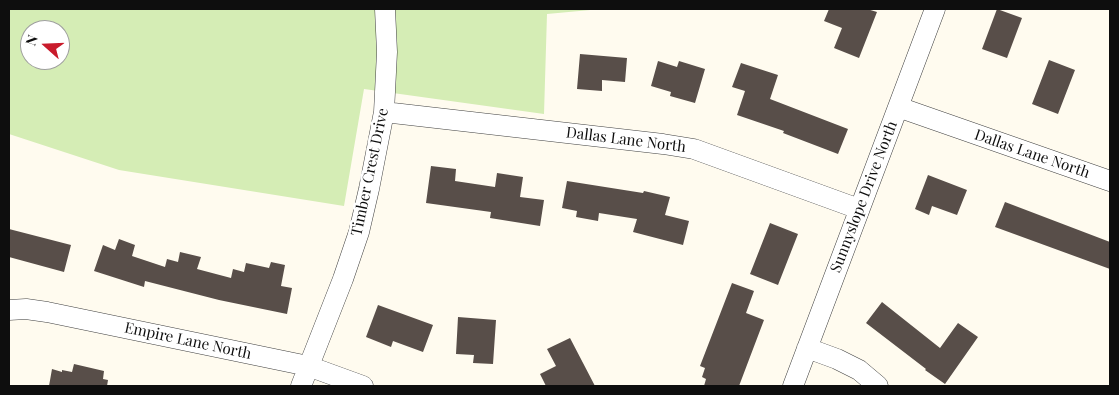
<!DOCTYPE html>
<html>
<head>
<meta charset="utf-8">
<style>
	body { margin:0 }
	#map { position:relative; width:1119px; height:395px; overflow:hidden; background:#fffbef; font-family:"Playfair Display",serif }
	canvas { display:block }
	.frame { position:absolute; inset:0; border:10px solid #0e0e0e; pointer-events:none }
	.north { position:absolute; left:20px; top:20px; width:50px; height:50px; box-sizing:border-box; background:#fff; border:1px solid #9f9f9f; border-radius:50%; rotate:290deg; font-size:14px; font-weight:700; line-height:20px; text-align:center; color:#0e0e0e }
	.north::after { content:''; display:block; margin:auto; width:18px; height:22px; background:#c91b2c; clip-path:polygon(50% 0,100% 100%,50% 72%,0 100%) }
</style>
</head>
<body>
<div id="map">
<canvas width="1119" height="395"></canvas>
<div class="frame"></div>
<div class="north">N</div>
</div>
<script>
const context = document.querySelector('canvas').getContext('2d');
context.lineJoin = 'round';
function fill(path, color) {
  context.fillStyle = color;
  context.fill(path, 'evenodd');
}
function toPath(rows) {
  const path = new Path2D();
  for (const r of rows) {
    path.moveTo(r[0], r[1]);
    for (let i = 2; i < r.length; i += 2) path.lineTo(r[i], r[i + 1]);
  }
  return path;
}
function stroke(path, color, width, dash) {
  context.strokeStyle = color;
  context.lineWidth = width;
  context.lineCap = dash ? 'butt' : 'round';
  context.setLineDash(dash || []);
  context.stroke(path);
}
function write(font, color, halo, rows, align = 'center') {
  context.font = font + ' "Playfair Display",serif';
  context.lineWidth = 5;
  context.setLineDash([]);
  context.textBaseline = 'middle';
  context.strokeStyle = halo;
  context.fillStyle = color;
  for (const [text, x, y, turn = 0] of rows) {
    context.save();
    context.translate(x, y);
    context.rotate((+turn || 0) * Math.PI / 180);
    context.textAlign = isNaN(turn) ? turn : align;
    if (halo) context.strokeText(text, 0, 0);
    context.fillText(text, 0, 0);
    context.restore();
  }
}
fill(toPath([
	[9,9,601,9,547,14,544,114,364,89,344,206,119,170,9,134],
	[30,30,60,30,60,60,30,60]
]), '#d5edb5');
fill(toPath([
	[829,9,867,9,877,12,859,58,834,48,842,28,824,21],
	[997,9,1022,18,1007,58,982,49],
	[580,54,627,58,625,82,602,80,602,91,577,89],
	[1049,60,1075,70,1058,114,1032,104],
	[658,61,677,67,679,61,705,69,695,103,670,96,671,92,651,86],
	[741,63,778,75,770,99,848,129,838,154,783,133,784,131,737,115,745,91,732,87],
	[431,166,456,169,455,181,495,187,497,173,523,177,520,197,544,200,540,226,490,218,491,212,426,203],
	[928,175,967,190,957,215,932,206,929,215,915,209],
	[567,181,643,193,644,191,670,197,665,215,689,221,683,245,633,232,637,219,599,213,598,221,576,217,577,211,562,208],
	[1005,202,1110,242,1110,269,995,227],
	[770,223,798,234,778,285,750,274],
	[9,229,71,245,64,272,9,257],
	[119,239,135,245,132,256,165,267,167,259,178,262,180,252,201,257,197,269,231,278,233,269,244,272,246,263,269,268,271,262,285,265,281,286,292,288,287,314,219,300,145,281,144,287,94,271,103,245,115,250],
	[732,283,754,291,746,313,764,320,739,386,704,386,706,379,702,377,705,368,700,366],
	[882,302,940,348,958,323,978,337,945,384,925,370,926,369,866,323],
	[378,305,433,325,423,352,393,341,391,347,366,337],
	[458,317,496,320,493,364,473,363,474,355,456,354],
	[570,338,595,386,546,386,540,374,556,366,547,349],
	[74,364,104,371,103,379,108,380,107,386,49,386,52,369,62,372,62,370,72,372]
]), '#584e49');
const minor = toPath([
	[898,107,1110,181],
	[384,112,663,144,694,149,859,209],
	[9,310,26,309,47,312,308,366,363,386],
	[807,348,837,359,859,370,878,386],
	[301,386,343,279,359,232,369,189,384,112,387,52,385,9],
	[793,386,935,9]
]);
stroke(minor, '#414141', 21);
stroke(minor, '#fff', 20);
write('15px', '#0e0e0e', '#fff', [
	["Dallas Lane North",626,140,7],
	["Dallas Lane North",1032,154,19],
	["Timber Crest Drive",370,172,-78],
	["Sunnyslope Drive North",864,197,-69],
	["Empire Lane North",188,341,12]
]);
</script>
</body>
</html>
